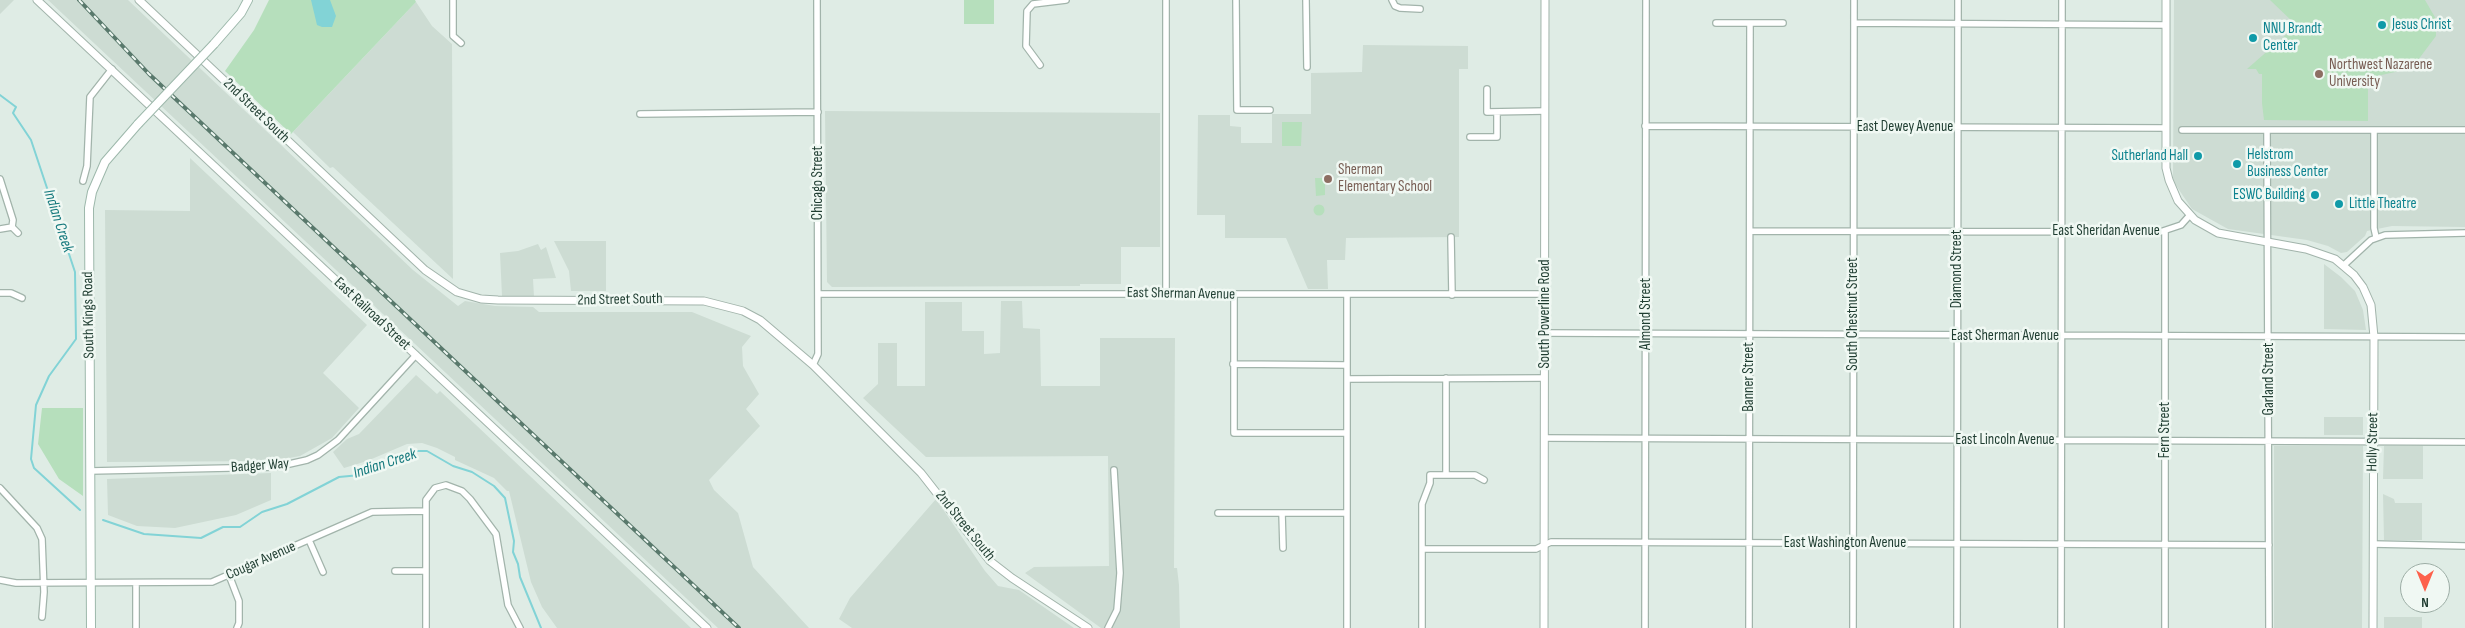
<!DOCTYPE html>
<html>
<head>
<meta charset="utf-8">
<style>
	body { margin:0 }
	#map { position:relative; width:2465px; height:628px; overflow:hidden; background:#dfece5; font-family:"Sofia Sans Condensed",sans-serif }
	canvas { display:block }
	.north { position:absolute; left:2400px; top:563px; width:50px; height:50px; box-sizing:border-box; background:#f0f8f3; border:1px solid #9cada5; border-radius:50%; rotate:180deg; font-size:14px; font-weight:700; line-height:20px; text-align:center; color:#1f3d31 }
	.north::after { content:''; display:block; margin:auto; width:18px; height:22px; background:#fd614c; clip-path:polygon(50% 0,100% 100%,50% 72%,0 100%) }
</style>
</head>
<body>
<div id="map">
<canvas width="2465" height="628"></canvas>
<div class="north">N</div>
</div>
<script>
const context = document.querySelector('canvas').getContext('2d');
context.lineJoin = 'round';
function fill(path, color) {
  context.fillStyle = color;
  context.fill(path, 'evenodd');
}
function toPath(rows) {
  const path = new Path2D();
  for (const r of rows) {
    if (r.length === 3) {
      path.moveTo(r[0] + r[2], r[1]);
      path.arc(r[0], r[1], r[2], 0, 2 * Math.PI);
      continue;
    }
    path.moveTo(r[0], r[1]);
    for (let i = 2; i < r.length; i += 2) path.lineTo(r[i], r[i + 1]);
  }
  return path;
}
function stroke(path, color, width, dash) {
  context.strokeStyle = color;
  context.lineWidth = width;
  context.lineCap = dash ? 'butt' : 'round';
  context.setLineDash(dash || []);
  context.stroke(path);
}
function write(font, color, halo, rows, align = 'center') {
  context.font = font + ' "Sofia Sans Condensed",sans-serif';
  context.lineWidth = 5;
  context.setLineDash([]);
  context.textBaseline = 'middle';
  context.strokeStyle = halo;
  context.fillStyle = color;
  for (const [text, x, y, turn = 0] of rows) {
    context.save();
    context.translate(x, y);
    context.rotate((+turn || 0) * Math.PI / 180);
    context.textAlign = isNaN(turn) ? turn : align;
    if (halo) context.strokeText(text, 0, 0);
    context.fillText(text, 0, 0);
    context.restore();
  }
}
fill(toPath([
	[0,0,14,0,0,14],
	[48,0,128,0,413,270,458,306,465,301,495,306,533,307,539,312,692,312,751,336,742,347,743,366,759,394,746,409,760,426,709,480,714,490,738,513,753,567,809,628,718,628],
	[2174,0,2465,0,2465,227,2392,226,2367,231,2365,236,2347,252,2341,253,2328,246,2307,240,2228,229,2192,209,2173,181],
	[416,2,432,26,452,44,453,279,333,167,330,168,293,132],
	[1363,45,1468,46,1468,69,1459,69,1459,237,1346,238,1345,260,1327,260,1328,289,1308,289,1286,238,1225,238,1225,215,1197,215,1198,115,1230,115,1230,126,1241,127,1241,143,1272,143,1272,114,1311,114,1311,73,1362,72],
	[825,111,1160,113,1160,247,1121,247,1121,284,1080,284,1080,286,832,287,827,282],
	[190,158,367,325,323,373,359,408,332,438,300,456,272,461,107,462,105,210,190,211],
	[554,241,606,241,606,291,571,291,569,271],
	[538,244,541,250,546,247,556,278,533,279,534,297,502,296,500,253,518,251],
	[2324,264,2341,277,2355,291,2363,310,2366,330,2324,329],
	[1001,301,1022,301,1023,328,1040,329,1041,386,1100,386,1100,338,1175,338,1174,568,1177,568,1179,585,1180,628,1101,628,1025,573,1034,567,1109,566,1108,456,926,457,863,398,878,384,878,343,897,343,897,386,925,386,925,302,962,302,962,331,984,331,984,354,1000,353],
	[416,375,437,394,440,391,691,628,557,628,542,607,531,582,509,491,507,491,494,478,455,460,455,457,437,448,422,443,407,444,367,461,344,468,333,452,347,439,359,434],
	[2324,417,2363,417,2363,435,2324,435],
	[2274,446,2363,446,2362,628,2274,628],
	[2384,446,2423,446,2423,479,2383,479],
	[271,473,271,500,236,515,175,528,137,526,108,515,107,479],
	[2383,494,2394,499,2395,503,2422,503,2422,540,2384,540],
	[936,499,985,571,998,586,1019,590,1074,628,852,628,839,619,850,598],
	[2384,617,2422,617,2422,628,2384,628]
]), '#cddcd3');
fill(toPath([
	[269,0,415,0,416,2,291,134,225,71,254,30],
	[964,0,994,0,994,24,964,24],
	[2270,0,2425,0,2436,19,2436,36,2418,60,2395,72,2368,78,2368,121,2264,120,2262,103,2262,74,2259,74,2256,69,2247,69,2295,27,2294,23],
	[1282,122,1302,122,1301,146,1282,146],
	[1315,178,1325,178,1325,195,1316,196],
	[1319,210,5.5],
	[42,408,83,408,83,496,59,479,38,444]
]), '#b6dfbc');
fill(toPath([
	[311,0,330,0,336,16,332,27,322,27,317,25]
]), '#82d3d6');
stroke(toPath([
	[0,95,16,107,13,113,31,140,75,272,76,339,49,376,36,405,31,459,34,468,80,510],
	[103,520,144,534,201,538,223,527,240,527,262,512,287,504,339,477,360,475,414,451,427,451,453,466,472,472,494,486,505,498,514,541,513,552,518,564,520,577,541,628]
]), '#82d3d6', 2);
const minor = toPath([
	[453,0,453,36,461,43],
	[1236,0,1237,110,1270,110],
	[1306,0,1307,67],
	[1392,0,1395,6,1400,8,1420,9],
	[1716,23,1783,23],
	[1854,23,2166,25],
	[1040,65,1026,46,1027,11,1033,4,1066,0],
	[1487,89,1487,112,1545,111],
	[640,114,818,112],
	[1645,126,2166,128],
	[2182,130,2465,130],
	[2374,130,2374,228,2376,237],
	[2267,131,2269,628],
	[1470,137,1497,137,1497,112],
	[0,179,13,220,12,227,0,229],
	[83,181,87,166,90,97,112,69],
	[12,227,18,233],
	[1750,231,2160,232,2181,225,2190,215],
	[1451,237,1452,295],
	[2344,265,2371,240,2385,235,2465,233],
	[0,293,11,293,22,298],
	[818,294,1545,294],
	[1166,294,1166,0],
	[1234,295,1234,433,1347,433],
	[1545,333,2465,337],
	[1233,364,1347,365],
	[813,365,818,354,817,0],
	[1347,379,1544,378],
	[1545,438,2465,442],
	[90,471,276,467,307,460,318,455,338,440,416,355],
	[1446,475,1446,378],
	[0,488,37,528,42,539,44,592,42,617],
	[1218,513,1347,513],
	[1282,513,1283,548],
	[309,540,323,572],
	[2373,544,2465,546],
	[1422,549,1536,549,1551,542,2269,545],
	[395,571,425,571],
	[229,575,239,601,239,623,237,628],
	[0,580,16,583,212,582,372,512,425,511],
	[136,584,136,628],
	[426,628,426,500,435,488,446,485,462,491,470,499,496,534,508,605,520,628],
	[1108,628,1117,610,1120,573,1114,470],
	[1347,628,1347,295],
	[1422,628,1422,504,1430,483,1430,475,1475,475,1484,480],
	[1645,628,1646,0],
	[1749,628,1750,23],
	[1853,628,1854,0],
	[1957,628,1958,0],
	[2061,628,2062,0],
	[2165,628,2165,232]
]);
const tertiary = toPath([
	[37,0,707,628],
	[139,0,425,270,457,292,481,299,498,300,704,301,743,311,760,320,813,365,921,473,990,561,1012,578,1088,628],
	[2166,0,2166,168,2169,180,2178,201,2195,220,2218,233,2306,249,2335,259,2354,275,2363,287,2371,305,2374,337,2373,628],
	[1544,628,1545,0]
]);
const secondary = toPath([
	[214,44,241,13,248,0],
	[91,628,89,208,92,192,105,162,138,124]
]);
stroke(minor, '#a2b4ab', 8);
stroke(tertiary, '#a2b4ab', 9);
stroke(secondary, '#9db8ab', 10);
stroke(minor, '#fff', 5.5);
stroke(tertiary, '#fff', 7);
stroke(secondary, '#fff', 8);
const rail = toPath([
	[79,0,149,74,739,628]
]);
stroke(rail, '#59796c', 4);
stroke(rail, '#f0f8f3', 2, [5.5]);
const secondaryBridge = toPath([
	[138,124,214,44]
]);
stroke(secondaryBridge, '#9db8ab', 10, []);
stroke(secondaryBridge, '#fff', 8);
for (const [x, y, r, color] of [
	[2382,25,5,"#0f9aa8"],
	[2253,38,5,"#0f9aa8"],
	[2319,74,5,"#8d6e63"],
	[2198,156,5,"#0f9aa8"],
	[2237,164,5,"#0f9aa8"],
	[1328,179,5,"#8d6e63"],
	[2315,195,5,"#0f9aa8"],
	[2339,204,5,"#0f9aa8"]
]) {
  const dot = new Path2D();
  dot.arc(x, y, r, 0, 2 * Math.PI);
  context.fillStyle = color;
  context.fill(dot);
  stroke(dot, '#f0f8f3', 2);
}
write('15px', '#0d838f', '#f0f8f3', [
	["Jesus Christ",2392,25],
	["NNU Brandt",2263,29],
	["Center",2263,46],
	["Helstrom",2247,155],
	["Business Center",2247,172],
	["Sutherland Hall",2188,156,"right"],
	["ESWC Building",2305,195,"right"],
	["Little Theatre",2349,204]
], 'left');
write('15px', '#785e54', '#f0f8f3', [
	["Northwest Nazarene",2329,65],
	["University",2329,82],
	["Sherman",1338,170],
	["Elementary School",1338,187]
], 'left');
write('15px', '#1f3d31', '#f0f8f3', [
	["2nd Street South",256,111,44],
	["East Dewey Avenue",1905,127],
	["Chicago Street",818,183,-90],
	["East Sheridan Avenue",2106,231],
	["Diamond Street",1957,269,-90],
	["East Sherman Avenue",1181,294,1],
	["2nd Street South",620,300,-1],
	["East Railroad Street",372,314,43],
	["South Powerline Road",1545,314,-90],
	["Almond Street",1646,314,-90],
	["South Chestnut Street",1853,314,-90],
	["South Kings Road",89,315,-91],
	["East Sherman Avenue",2005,336],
	["Banner Street",1749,377,-90],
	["Garland Street",2269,379,-90],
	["Fern Street",2165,430,-90],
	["East Lincoln Avenue",2005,440],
	["Holly Street",2373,442,-89],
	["Badger Way",260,466,-4],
	["2nd Street South",965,526,51],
	["East Washington Avenue",1845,543],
	["Cougar Avenue",261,561,-24]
]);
write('italic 16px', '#15797d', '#f0f8f3', [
	["Indian Creek",58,221,72],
	["Indian Creek",385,464,-18]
]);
</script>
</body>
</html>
